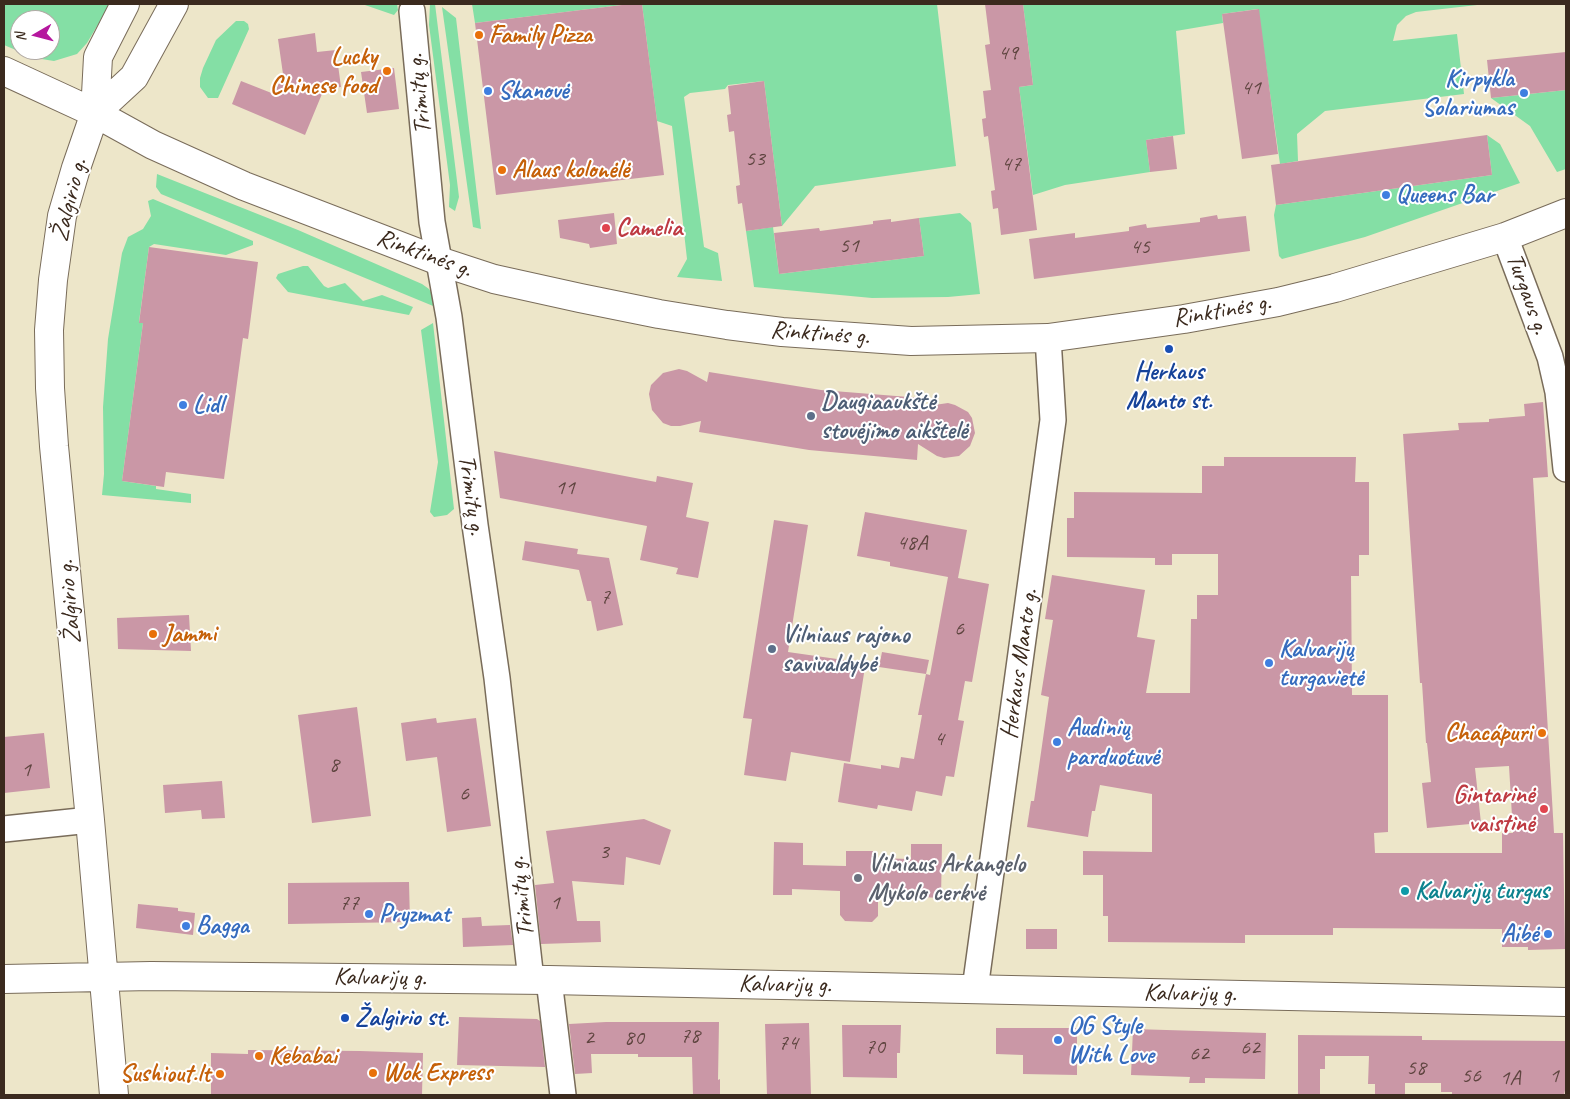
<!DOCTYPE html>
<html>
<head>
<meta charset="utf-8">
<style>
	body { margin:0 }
	#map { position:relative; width:1570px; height:1099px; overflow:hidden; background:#ede6c9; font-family:Caveat,sans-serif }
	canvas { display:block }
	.frame { position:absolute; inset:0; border:5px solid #3b2a1e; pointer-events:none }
	.north { position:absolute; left:10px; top:10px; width:50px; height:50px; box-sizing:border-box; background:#fff; border:1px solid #b1aaa5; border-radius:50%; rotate:262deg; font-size:14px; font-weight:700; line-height:20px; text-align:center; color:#3b2a1e }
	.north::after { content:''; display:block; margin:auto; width:18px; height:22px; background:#b5179e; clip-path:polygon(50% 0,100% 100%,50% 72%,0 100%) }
</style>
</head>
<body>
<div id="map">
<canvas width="1570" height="1099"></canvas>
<div class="frame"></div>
<div class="north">N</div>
</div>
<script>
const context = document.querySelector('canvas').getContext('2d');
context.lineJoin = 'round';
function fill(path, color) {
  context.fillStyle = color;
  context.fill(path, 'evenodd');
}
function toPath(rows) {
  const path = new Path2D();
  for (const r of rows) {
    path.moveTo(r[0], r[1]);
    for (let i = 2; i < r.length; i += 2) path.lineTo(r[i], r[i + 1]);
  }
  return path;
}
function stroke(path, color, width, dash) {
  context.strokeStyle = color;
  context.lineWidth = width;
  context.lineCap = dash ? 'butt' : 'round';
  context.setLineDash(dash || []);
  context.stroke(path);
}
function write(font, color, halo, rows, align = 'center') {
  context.font = font + ' Caveat,sans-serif';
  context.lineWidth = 4;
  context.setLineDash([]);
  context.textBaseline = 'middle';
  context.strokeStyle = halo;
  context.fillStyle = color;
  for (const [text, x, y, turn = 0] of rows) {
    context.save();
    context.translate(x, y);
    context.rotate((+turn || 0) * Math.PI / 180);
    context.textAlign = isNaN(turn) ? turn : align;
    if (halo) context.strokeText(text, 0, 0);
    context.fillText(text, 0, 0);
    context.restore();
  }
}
fill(toPath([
	[4,4,110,4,87,43,77,54,54,61,35,58,4,45],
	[20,20,50,20,50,50,20,50],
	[362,4,397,4,398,10,394,15],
	[430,4,435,4,459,197,455,211,449,207,450,185,429,25],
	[472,4,630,4,475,23],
	[642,4,937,4,956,166,815,186,782,226,764,81,728,85,725,89,690,93,684,97,704,247,718,253,722,281,677,277,687,259,672,126,657,121],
	[1023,4,1486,4,1416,12,1406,16,1397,25,1393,41,1457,34,1464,94,1325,111,1297,134,1298,161,1280,164,1258,9,1222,14,1223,23,1176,31,1185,134,1146,140,1150,172,1065,185,1033,195,1019,87,1033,85],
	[442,7,456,18,481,229,473,227],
	[236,21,244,21,248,24,249,29,218,98,208,98,200,87,200,78,203,68,216,40],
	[1566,90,1566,169,1557,172,1530,126,1491,98],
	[1487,135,1500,144,1520,183,1365,237,1282,259,1279,256,1274,215,1276,205,1492,175],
	[157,174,298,230,422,284,429,289,435,298,438,308,161,194,156,187],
	[153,199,253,241,253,245,226,255,154,244,149,247,139,322,143,323,122,481,156,486,156,489,191,494,191,503,102,495,104,474,103,407,108,339,122,253,128,237,143,229,151,216,148,201],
	[960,213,971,223,980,294,948,297,872,298,754,287,746,231,773,227,779,274,924,256,919,218],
	[303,266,308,266,324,286,328,288,345,283,363,301,382,295,413,307,409,315,288,292,276,278,278,274],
	[433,323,454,509,447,515,434,517,430,512,438,462,421,330]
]), '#84dfa5');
fill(toPath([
	[630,4,642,4,664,175,496,195,475,23],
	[985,4,1023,4,1033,85,1019,87,1037,230,1001,235,998,208,993,209,991,191,995,190,988,136,984,137,982,119,986,118,983,91,991,90,985,45,990,44],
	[1259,9,1278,154,1242,159,1222,14],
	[315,33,317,52,336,50,341,87,324,89,305,135,232,104,241,81,274,94,283,74,278,39],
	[1566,52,1566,90,1491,98,1487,60],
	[394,68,399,109,367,113,361,72],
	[764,81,782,226,746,231,742,203,738,204,736,186,740,185,734,131,729,132,727,115,731,114,728,86],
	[1487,135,1492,175,1276,205,1271,165],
	[1173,136,1177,169,1150,172,1146,140],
	[614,213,617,244,590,248,589,244,560,238,558,220],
	[1217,215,1218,219,1246,216,1250,251,1034,279,1029,239,1075,233,1075,238,1129,231,1129,227,1146,224,1147,228,1200,222,1200,218],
	[919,218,924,256,779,274,774,233,819,228,820,231,873,224,873,221,891,219,891,222],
	[149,247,258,262,248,339,243,338,224,479,166,472,164,487,122,481,143,323,139,323],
	[679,369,687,371,707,382,709,372,821,390,921,398,921,407,948,403,955,405,968,412,972,418,975,433,970,446,959,456,944,458,937,456,918,444,917,460,809,450,699,432,701,421,680,426,671,426,663,423,652,410,649,394,651,385,663,373],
	[1543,402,1548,477,1533,478,1554,833,1563,833,1565,949,1528,950,1528,947,1502,947,1502,929,1333,928,1333,935,1245,935,1245,943,1108,942,1108,916,1103,916,1103,875,1083,875,1083,851,1152,852,1152,794,1100,785,1095,811,1092,811,1088,837,1027,827,1031,801,1034,801,1049,697,1041,695,1053,620,1045,619,1052,575,1145,590,1137,637,1155,640,1146,693,1190,693,1191,619,1197,619,1197,595,1218,595,1218,554,1172,554,1172,565,1155,565,1155,558,1067,557,1067,518,1074,518,1074,492,1202,493,1202,466,1224,466,1224,457,1356,457,1355,482,1369,482,1369,555,1359,555,1359,576,1351,576,1352,695,1388,695,1388,832,1374,833,1375,853,1502,853,1502,833,1513,833,1509,766,1475,768,1481,823,1427,828,1422,783,1431,782,1427,743,1426,743,1422,683,1420,683,1403,434,1459,430,1458,423,1489,422,1489,419,1525,416,1524,404],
	[494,451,656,482,657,476,693,483,686,517,709,522,698,578,676,574,678,568,640,560,647,526,500,498],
	[865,512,967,530,958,578,989,584,972,682,965,681,958,720,964,721,954,777,946,776,942,796,916,791,912,811,878,805,877,809,838,802,844,763,881,769,881,765,899,768,901,757,914,759,922,715,918,715,926,674,930,675,948,577,890,566,890,562,857,556],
	[774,520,808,525,788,652,844,660,843,664,865,667,850,762,791,752,786,781,744,775,752,719,743,718],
	[525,541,578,549,577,554,609,558,623,625,597,631,591,601,587,601,579,570,522,560],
	[189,615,191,651,118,649,117,618],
	[882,652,929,660,926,674,879,667],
	[357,707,371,816,312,823,298,715],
	[436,718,437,723,476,718,491,826,447,832,437,757,406,761,401,723],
	[44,733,50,788,4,793,4,737],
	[222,781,225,818,202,819,201,810,165,813,163,785],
	[644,819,671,830,660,865,626,857,624,885,572,881,577,921,600,921,601,942,541,944,535,885,554,883,546,831],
	[774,842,803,843,803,865,846,866,846,851,873,851,873,858,911,859,911,844,942,844,941,898,921,897,922,892,878,891,878,916,872,922,845,921,840,915,840,891,792,889,792,895,773,895],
	[409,882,410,922,288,924,288,883],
	[138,904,178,908,178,911,195,913,193,935,136,928],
	[481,917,482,926,510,925,513,945,463,947,462,918],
	[1026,929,1057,929,1057,949,1026,949],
	[459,1017,537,1019,540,1021,545,1067,457,1065],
	[606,1022,719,1022,718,1080,720,1079,720,1095,693,1095,692,1057,638,1057,638,1054,591,1054,592,1073,575,1074,569,1024],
	[809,1023,811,1095,767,1095,765,1024],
	[842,1025,901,1025,900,1053,897,1053,897,1078,843,1077],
	[996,1028,1077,1028,1077,1075,1023,1074,1023,1055,996,1054],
	[1133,1029,1266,1033,1265,1079,1205,1078,1205,1083,1189,1083,1190,1077,1131,1075],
	[1298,1035,1422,1036,1422,1040,1566,1041,1566,1085,1564,1095,1452,1094,1452,1092,1441,1092,1441,1083,1405,1083,1405,1095,1375,1095,1375,1084,1368,1084,1369,1056,1325,1056,1325,1069,1320,1069,1320,1095,1298,1095],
	[248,1050,360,1051,423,1053,422,1095,211,1095,211,1053,248,1054]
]), '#ca97a6');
const minor = toPath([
	[412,11,432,222,449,317,475,525,497,678,531,980],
	[1505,237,1550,357,1558,392,1566,469],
	[4,829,90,820],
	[549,980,563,1095],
	[975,989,1053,420,1048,338]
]);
const major = toPath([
	[4,71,95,113,153,145,244,186,439,261,494,279,580,298,659,314,727,325,782,332,911,341,1048,338,1184,319,1278,302,1335,288,1505,237,1566,213],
	[95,113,134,77,174,4],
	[4,979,151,976,549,980,1566,1002],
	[114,1095,90,820,54,446,50,388,49,330,53,280,62,216,76,168,95,113,98,57,125,4]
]);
stroke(minor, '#796c5a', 28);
stroke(major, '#796c5a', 30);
stroke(minor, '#fff', 25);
stroke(major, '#fff', 28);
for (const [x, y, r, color] of [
	[479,35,5,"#e8710a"],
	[387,71,5,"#e8710a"],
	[488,91,5,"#3f7fe0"],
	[1524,93,5,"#3f7fe0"],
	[502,170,5,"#e8710a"],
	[1386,195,5,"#3f7fe0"],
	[606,228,5,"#e0444e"],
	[1169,349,5,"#1a4fb4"],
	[183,405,5,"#3f7fe0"],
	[811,416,5,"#5c6f8a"],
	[153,634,5,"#e8710a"],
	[772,649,5,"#5c6f8a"],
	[1269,663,5,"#3f7fe0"],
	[1542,733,5,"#e8710a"],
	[1057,742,5,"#3f7fe0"],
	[1544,809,5,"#e0444e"],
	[858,878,5,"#6b7280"],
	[1405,891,5,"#0f9aa8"],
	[369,914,5,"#3f7fe0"],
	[186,926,5,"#3f7fe0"],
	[1548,934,5,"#3f7fe0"],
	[345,1018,5,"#1a4fb4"],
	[1058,1040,5,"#3f7fe0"],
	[259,1056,5,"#e8710a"],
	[373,1073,5,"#e8710a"],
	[220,1074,5,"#e8710a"]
]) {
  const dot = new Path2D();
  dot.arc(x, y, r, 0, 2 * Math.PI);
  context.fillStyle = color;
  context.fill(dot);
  stroke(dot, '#fff', 2);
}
write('22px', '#5f4540', null, [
	["49",1008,53],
	["41",1251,88],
	["53",755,159],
	["47",1011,164],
	["51",849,246],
	["45",1140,247],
	["11",565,488],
	["48A",912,543],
	["7",605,597],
	["6",959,629],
	["4",939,739],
	["8",334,765],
	["1",26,770],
	["6",464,794],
	["3",604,852],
	["77",349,903],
	["1",555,903],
	["78",690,1036],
	["2",589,1038],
	["80",634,1038],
	["74",788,1043],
	["70",875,1047],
	["62",1250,1048],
	["62",1199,1054],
	["58",1416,1068],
	["56",1471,1076],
	["1",1554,1076],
	["1A",1510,1078]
]);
write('bold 25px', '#c56008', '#fff', [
	["Family Pizza",489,35],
	["Lucky",377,57,"right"],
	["Chinese food",377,86,"right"],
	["Alaus kolonėlė",512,170],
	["Jammi",163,634],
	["Chacápuri",1532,733,"right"],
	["Kebabai",269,1056],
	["Wok Express",383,1073],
	["Sushiout.lt",210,1074,"right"]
], 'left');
write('bold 25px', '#366cbe', '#fff', [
	["Kirpykla",1514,79,"right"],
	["Solariumas",1514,108,"right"],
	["Skanovė",498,91],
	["Queens Bar",1396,195],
	["Lidl",193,405],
	["Kalvarijų",1279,649],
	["turgavietė",1279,678],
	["Audinių",1067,728],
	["parduotuvė",1067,757],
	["Pryzmat",379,914],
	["Bagga",196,926],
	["Aibė",1538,934,"right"],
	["OG Style",1068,1026],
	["With Love",1068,1055]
], 'left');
write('25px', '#3b2a1e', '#fff', [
	["Trimitų g.",420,94,-96],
	["Žalgirio g.",70,200,-76],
	["Rinktinės g.",424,254,20],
	["Turgaus g.",1527,294,70],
	["Rinktinės g.",1222,311,-10],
	["Rinktinės g.",820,334,4],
	["Trimitų g.",471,495,82],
	["Žalgirio g.",70,602,-95],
	["Herkaus Manto g.",1020,664,-82],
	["Trimitų g.",522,897,-97],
	["Kalvarijų g.",380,978,1],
	["Kalvarijų g.",785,985,1],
	["Kalvarijų g.",1190,994,1]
]);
write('bold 25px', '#be3a42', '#fff', [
	["Camelia",616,228],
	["Gintarinė",1534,795,"right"],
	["vaistinė",1534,824,"right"]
], 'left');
write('bold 25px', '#164399', '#fff', [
	["Herkaus",1169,372],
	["Manto st.",1169,401],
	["Žalgirio st.",355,1018,"left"]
]);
write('bold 25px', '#4e5e75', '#fff', [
	["Daugiaaukštė",821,402],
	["stovėjimo aikštelė",821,431],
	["Vilniaus rajono",782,635],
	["savivaldybė",782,664]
], 'left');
write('bold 25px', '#5b616d', '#fff', [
	["Vilniaus Arkangelo",868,864],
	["Mykolo cerkvė",868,893]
], 'left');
write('bold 25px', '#0d838f', '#fff', [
	["Kalvarijų turgus",1415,891]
], 'left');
</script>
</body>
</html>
